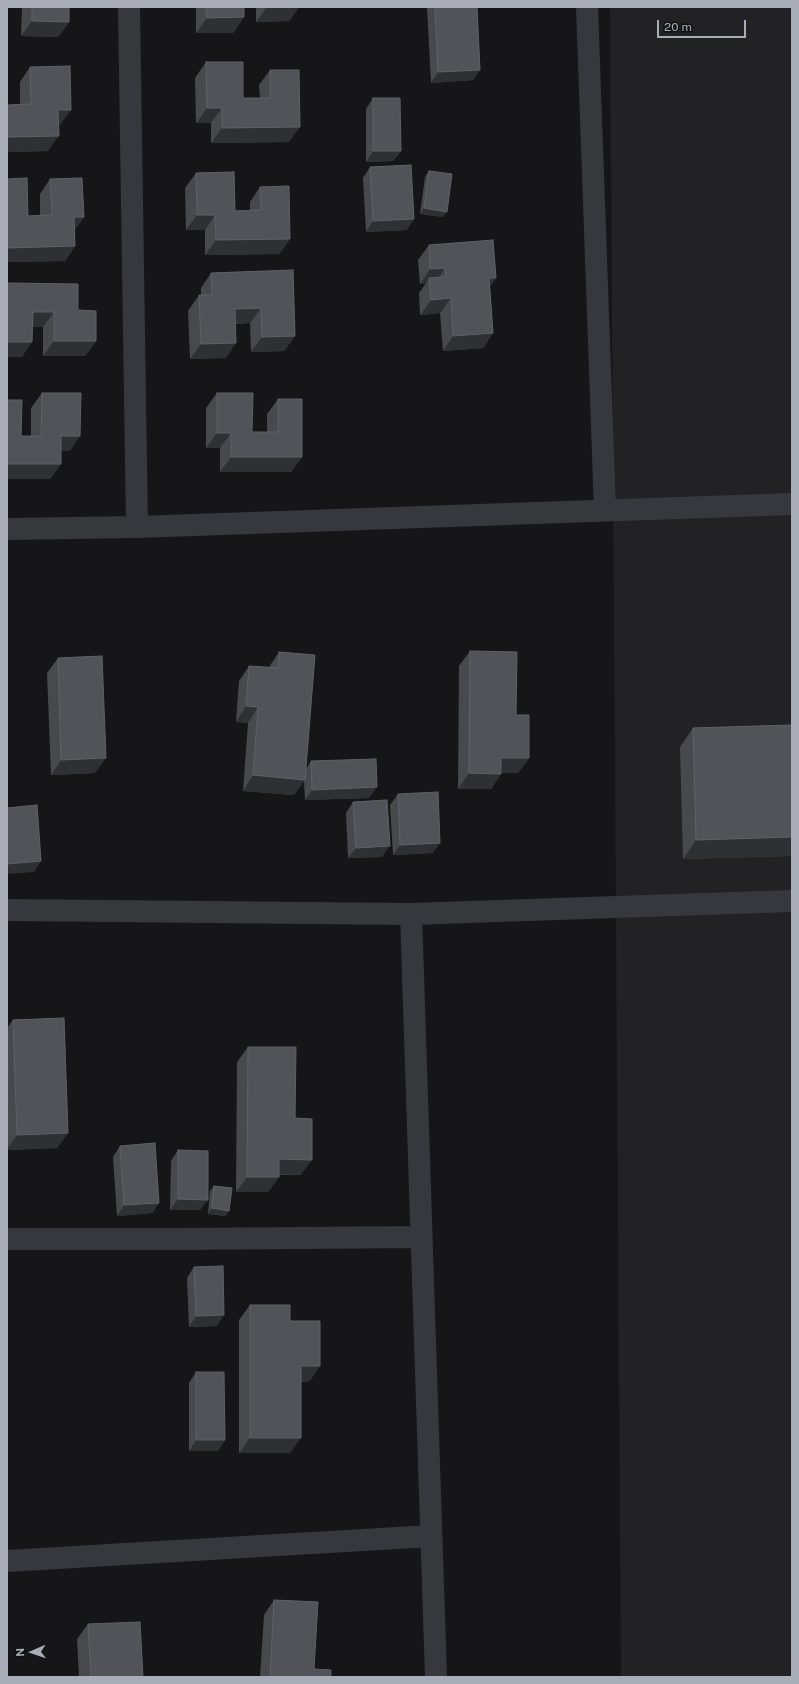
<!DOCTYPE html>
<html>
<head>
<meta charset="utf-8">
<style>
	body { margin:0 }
	#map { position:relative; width:799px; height:1684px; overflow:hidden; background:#161618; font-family:"Public Sans",sans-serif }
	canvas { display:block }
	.frame { position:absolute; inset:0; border:8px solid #a8adb8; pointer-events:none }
	.north { position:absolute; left:12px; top:1632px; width:40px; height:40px; -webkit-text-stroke:3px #111113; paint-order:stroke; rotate:268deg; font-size:11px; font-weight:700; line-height:16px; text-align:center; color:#a8adb8 }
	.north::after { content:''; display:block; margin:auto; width:14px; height:18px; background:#a8adb8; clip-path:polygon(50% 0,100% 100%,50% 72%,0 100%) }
	.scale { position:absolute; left:657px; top:20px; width:89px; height:18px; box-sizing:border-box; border:2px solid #a8adb8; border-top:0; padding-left:5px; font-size:12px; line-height:14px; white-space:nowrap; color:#a8adb8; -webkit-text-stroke:3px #111113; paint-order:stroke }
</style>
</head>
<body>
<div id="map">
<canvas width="799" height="1684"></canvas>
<div class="frame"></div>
<div class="north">N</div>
<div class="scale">20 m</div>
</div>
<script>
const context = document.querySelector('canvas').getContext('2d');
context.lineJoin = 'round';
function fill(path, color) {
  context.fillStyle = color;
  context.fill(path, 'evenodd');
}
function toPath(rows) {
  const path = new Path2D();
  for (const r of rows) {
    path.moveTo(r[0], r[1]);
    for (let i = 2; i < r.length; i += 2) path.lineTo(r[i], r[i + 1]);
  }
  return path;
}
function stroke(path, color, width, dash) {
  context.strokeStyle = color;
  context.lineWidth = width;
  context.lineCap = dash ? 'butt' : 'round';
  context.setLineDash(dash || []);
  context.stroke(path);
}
fill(toPath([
	[610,7,792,7,792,1677,621,1677]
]), '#222225');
stroke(toPath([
	[129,7,137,527],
	[587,7,605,510],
	[7,529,137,527,792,504],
	[7,910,411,914,792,901],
	[411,914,436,1677],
	[7,1239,180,1239,421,1237],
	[7,1561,431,1536]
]), '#37383d', 22);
fill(toPath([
	[22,7,69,7,69,22,58,37,21,36],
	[196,7,244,7,244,17,233,33,196,33],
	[256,7,299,7,289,21,256,22],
	[427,7,477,7,473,80,431,83],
	[206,62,243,98,260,98,259,85,270,70,289,142,211,143,211,123,196,123,195,78],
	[30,67,60,125,59,125,48,151,7,152,7,105,20,105,20,82],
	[373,98,401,151,393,161,366,162,366,109],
	[370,167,407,230,366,232,363,178],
	[429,171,443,217,420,214,425,177],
	[196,173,235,211,250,210,250,202,260,187,290,239,279,254,205,255,205,230,186,230,185,188],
	[7,179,28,216,40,215,40,194,50,179,84,217,75,229,75,246,65,261,7,262],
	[429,245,490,287,493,333,483,348,443,351,440,313,420,315,419,293,426,283,420,284,418,260],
	[293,270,295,336,284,351,251,352,250,323,236,324,226,358,190,359,188,311,199,295,201,295,201,288,211,273],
	[7,283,78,310,96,341,85,356,43,356,43,327,33,327,22,357],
	[42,393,70,451,61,451,61,464,50,479,21,436,31,436,31,408],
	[217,393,252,432,267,432,267,414,278,399,302,457,291,472,220,472,220,448,206,448,206,408],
	[470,651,516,715,529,758,518,773,501,773,491,789,458,789,459,666],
	[279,652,306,769,311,761,369,798,305,800,304,781,294,795,243,791,248,723,236,722,239,681,249,666,269,667],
	[58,658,95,773,51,775,47,673],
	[792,725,792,856,683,859,680,747,693,728],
	[398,794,433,853,393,855,390,805],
	[353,802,382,857,348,858,346,813],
	[13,1020,68,1133,57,1148,7,1150,7,1028],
	[248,1047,295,1118,301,1175,279,1175,279,1177,268,1192,236,1192,237,1062],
	[120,1146,159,1203,152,1213,117,1216,113,1157],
	[178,1150,200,1210,170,1210,171,1161],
	[214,1186,229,1211,225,1216,208,1214,210,1191],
	[194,1267,217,1326,189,1327,187,1278],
	[250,1305,290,1321,310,1381,301,1382,290,1453,239,1453,239,1320],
	[196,1372,225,1440,218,1451,189,1451,189,1383],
	[274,1600,314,1669,331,1677,260,1677,264,1615],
	[88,1624,143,1677,79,1677,77,1639]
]), '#47494d');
fill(toPath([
	[267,7,299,7,289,21,256,22],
	[244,17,233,33,196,33,207,18],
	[32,21,69,22,58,37,21,36],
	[480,70,473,80,431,83,438,72],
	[207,108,222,108,211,123,196,123],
	[58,110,71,110,60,125,48,125],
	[300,127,289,142,211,143,222,128],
	[59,136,48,151,7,152,7,137],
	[373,151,401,151,393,161,366,162],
	[424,208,447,212,443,217,420,214],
	[197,215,215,215,205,230,186,230],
	[74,217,84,217,73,232],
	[414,219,407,230,366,232,373,221],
	[290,239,279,254,205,255,216,240],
	[75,246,65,261,7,262,7,248],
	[445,268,435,283,429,278,426,283,420,284,430,269],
	[489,278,496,278,486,293],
	[451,298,440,313,420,315,431,300],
	[261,308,250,323,224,324,235,309],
	[33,312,54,312,43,327,22,327],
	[493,333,483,348,443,351,453,336],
	[295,336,284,351,251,352,262,337],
	[54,341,96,341,85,356,43,356],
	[7,342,32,342,22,357,7,357],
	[236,343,226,358,190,359,201,344],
	[217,433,231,433,220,448,206,448],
	[61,436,80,436,70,451,50,451],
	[231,457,302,457,291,472,220,472],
	[7,464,61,464,50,479,7,479],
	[246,706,258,707,248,723,236,722],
	[106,758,95,773,51,775,61,760],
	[501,758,529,758,518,773,491,773],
	[469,773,501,774,491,789,458,789],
	[253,775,305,780,294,795,243,791],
	[377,787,369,798,305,800,312,790],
	[792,837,792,856,683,859,696,840],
	[440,843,433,853,393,855,400,845],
	[390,846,382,857,348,858,356,848],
	[41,861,34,872,7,874,7,864],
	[68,1133,57,1148,7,1150,7,1149,17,1135],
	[279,1159,312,1160,301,1175,268,1174],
	[247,1177,279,1177,268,1192,236,1192],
	[178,1199,208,1200,200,1210,170,1210],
	[159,1203,152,1213,117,1216,124,1205],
	[212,1208,229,1211,225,1216,208,1214],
	[224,1315,217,1326,189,1327,196,1316],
	[301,1366,320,1366,310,1381,290,1382],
	[250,1438,301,1438,290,1453,239,1453],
	[196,1440,225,1440,218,1451,189,1451]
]), '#2f3033');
const building = toPath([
	[32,7,69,7,69,22,32,21,32,7],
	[206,7,244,7,244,17,207,18,206,7],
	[435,7,477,7,480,70,438,72,435,7],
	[206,62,243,62,243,98,270,98,270,70,299,70,300,127,222,128,222,108,207,108,206,62],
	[70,66,71,110,58,110,59,136,7,137,7,105,31,104,30,67,70,66],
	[373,98,400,98,401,151,373,151,373,98],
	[411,165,414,219,373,221,370,167,411,165],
	[429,171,452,174,447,212,424,208,429,171],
	[234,172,235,211,261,210,260,187,289,186,290,239,216,240,215,215,197,215,196,173,234,172],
	[27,178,28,216,52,215,50,179,82,178,84,217,74,217,75,246,7,248,7,179,27,178],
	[493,240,496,278,489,278,493,333,453,336,451,298,431,300,429,278,446,277,445,268,430,269,429,245,493,240],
	[293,270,295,336,262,337,261,308,235,309,236,343,201,344,199,295,212,295,211,273,293,270],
	[7,283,78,284,78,310,96,311,96,341,54,341,54,312,33,312,32,342,7,342,7,283],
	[42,393,81,393,80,436,61,436,61,464,7,464,7,400,22,400,21,436,41,436,42,393],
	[217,393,253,393,252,432,278,432,278,399,302,399,302,457,231,457,231,433,217,433,217,393],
	[470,651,517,652,516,715,529,715,529,758,501,758,501,774,469,773,470,651],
	[279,652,315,655,305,780,253,775,258,707,246,706,249,666,278,668,279,652],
	[102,656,106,758,61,760,58,658,102,656],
	[792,725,792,837,696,840,693,728,792,725],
	[376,759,377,787,312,790,311,761,376,759],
	[438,792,440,843,400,845,398,794,438,792],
	[387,800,390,846,356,848,353,802,387,800],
	[37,805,41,861,7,864,7,808,37,805],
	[64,1018,68,1133,17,1135,13,1020,64,1018],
	[248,1047,296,1047,295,1118,312,1119,312,1160,279,1159,279,1177,247,1177,248,1047],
	[155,1143,159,1203,124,1205,120,1146,155,1143],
	[178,1150,208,1151,208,1200,178,1199,178,1150],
	[214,1186,232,1188,229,1211,212,1208,214,1186],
	[223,1266,224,1315,196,1316,194,1267,223,1266],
	[250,1305,290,1305,290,1321,320,1321,320,1366,301,1366,301,1438,250,1438,250,1305],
	[196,1372,224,1372,225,1440,196,1440,196,1372],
	[274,1600,318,1602,314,1669,331,1670,331,1677,270,1677,274,1600],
	[140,1622,143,1677,91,1677,88,1624,140,1622]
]);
fill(building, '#525359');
stroke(building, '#5f6168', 1);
</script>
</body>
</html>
